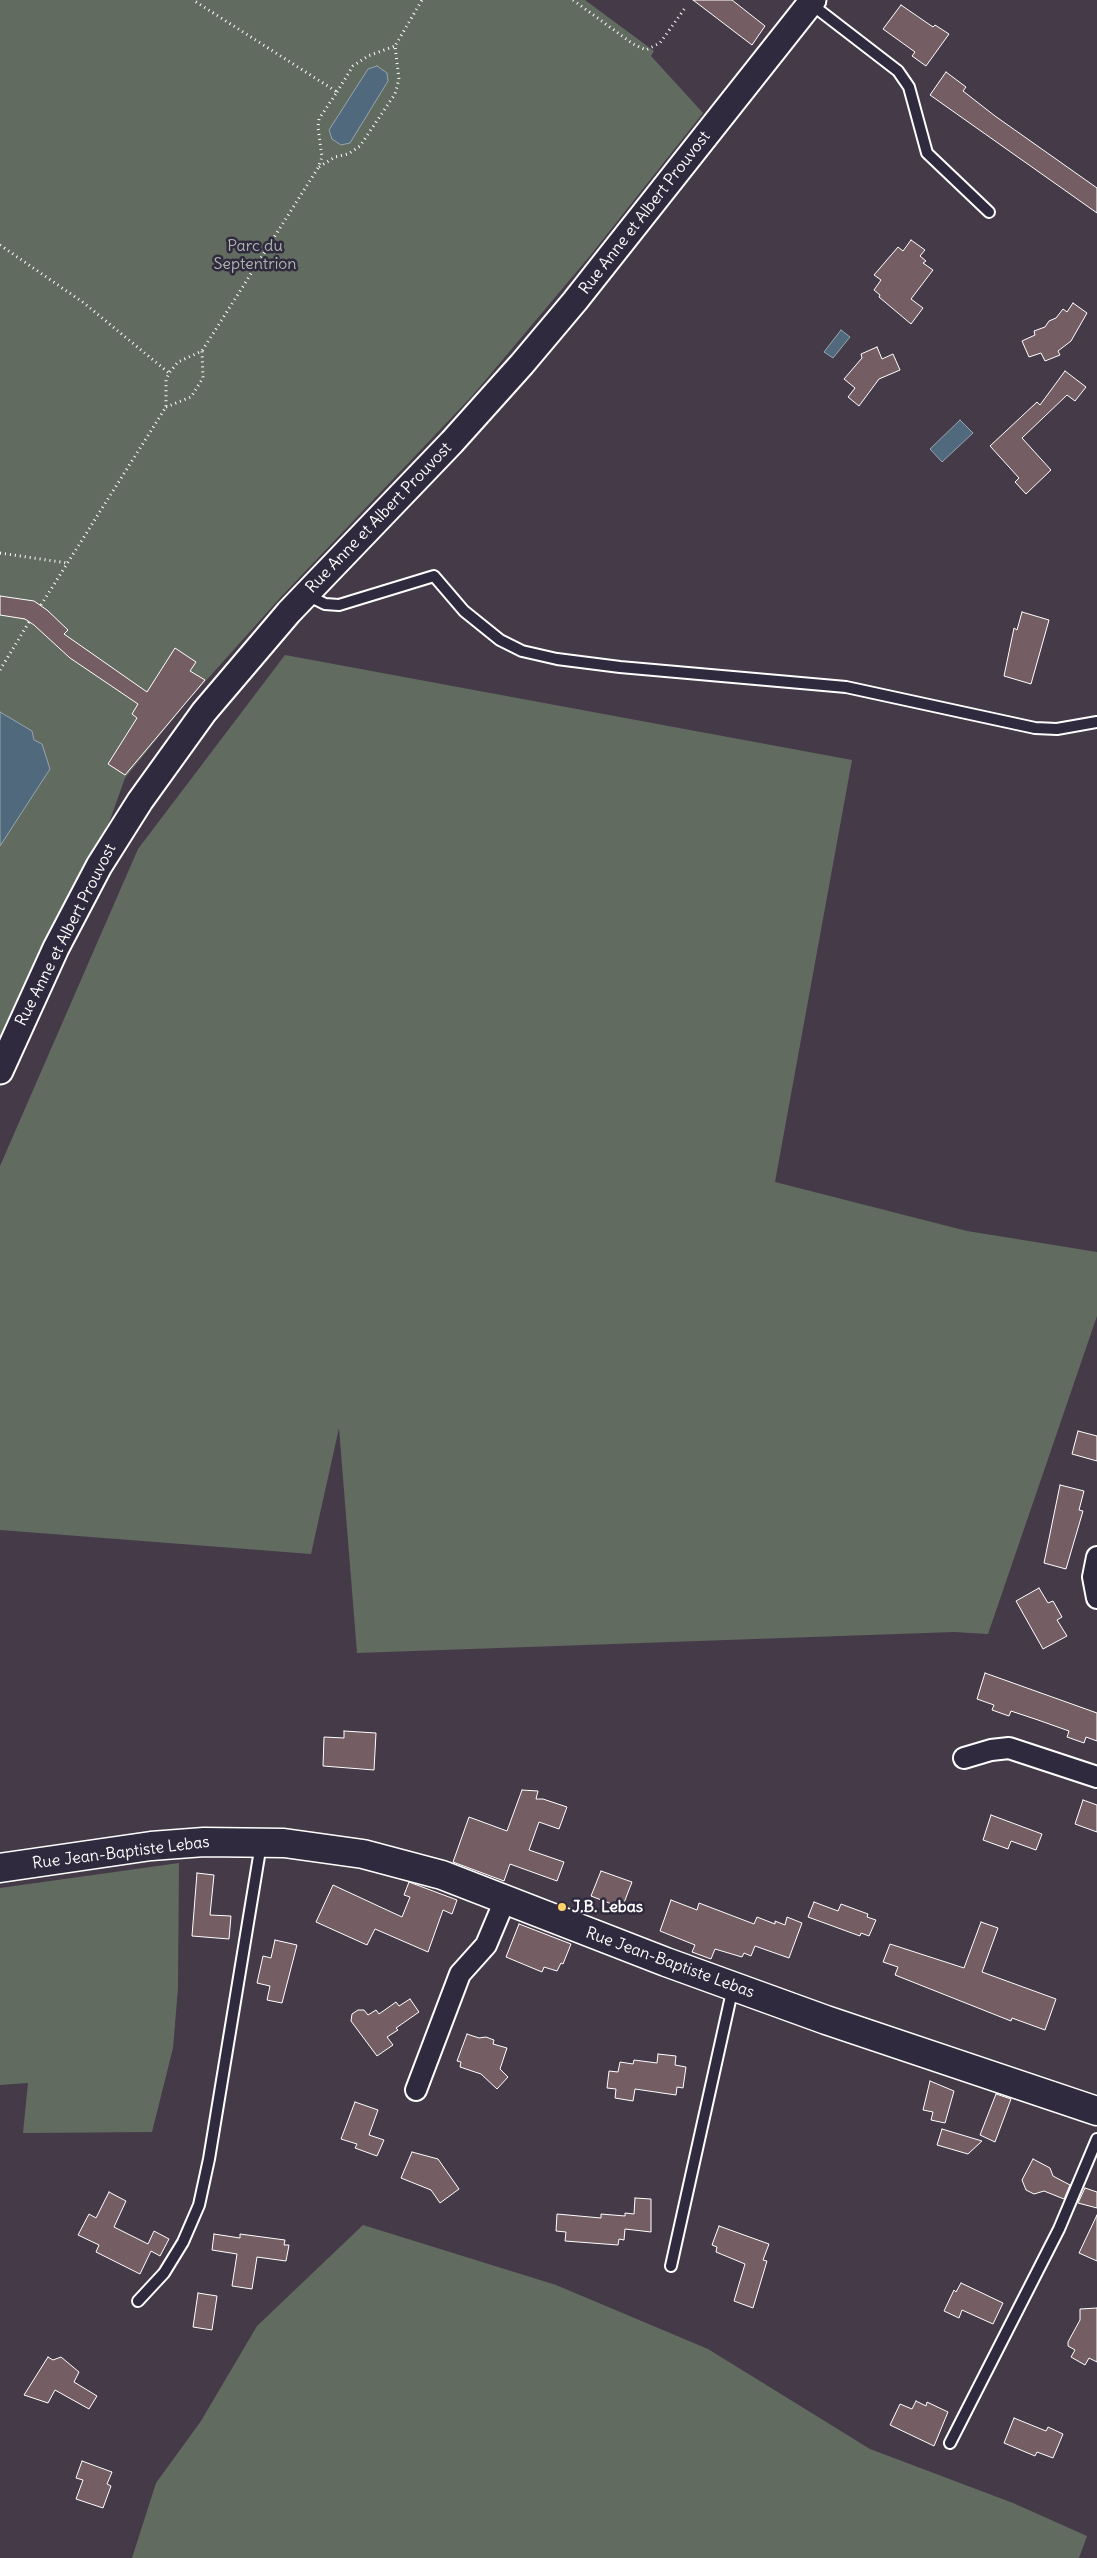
<!DOCTYPE html>
<html>
<head>
<meta charset="utf-8">
<style>
	body { margin:0 }
	canvas { display:block; background:#443a48 }
</style>
</head>
<body>
<canvas width="1097" height="2558"></canvas>
<script>
const context = document.querySelector('canvas').getContext('2d');
context.lineJoin = 'round';
function fill(path, color) {
  context.fillStyle = color;
  context.fill(path, 'evenodd');
}
function toPath(rows) {
  const path = new Path2D();
  for (const r of rows) {
    path.moveTo(r[0], r[1]);
    for (let i = 2; i < r.length; i += 2) path.lineTo(r[i], r[i + 1]);
  }
  return path;
}
function stroke(path, color, width, dash) {
  context.strokeStyle = color;
  context.lineWidth = width;
  context.lineCap = dash ? 'butt' : 'round';
  context.setLineDash(dash || []);
  context.stroke(path);
}
function write(font, color, halo, rows, align = 'center') {
  context.font = font + ' Delius,sans-serif';
  context.lineWidth = 5;
  context.setLineDash([]);
  context.textBaseline = 'middle';
  context.strokeStyle = halo;
  context.fillStyle = color;
  for (const [text, x, y, turn = 0] of rows) {
    context.save();
    context.translate(x, y);
    context.rotate((+turn || 0) * Math.PI / 180);
    context.textAlign = isNaN(turn) ? turn : align;
    if (halo) context.strokeText(text, 0, 0);
    context.fillText(text, 0, 0);
    context.restore();
  }
}
fill(toPath([
	[0,0,585,0,654,51,651,56,703,113,589,257,473,395,280,598,187,702,125,778,110,820,0,1038],
	[285,655,852,760,775,1182,967,1231,1097,1252,1097,1316,988,1634,954,1632,357,1653,339,1428,311,1554,0,1530,0,1166,138,849],
	[179,1863,178,1988,173,2048,152,2132,23,2133,28,2083,0,2085,0,1888],
	[363,2225,556,2285,708,2349,870,2449,1013,2503,1087,2536,1079,2558,132,2558,156,2483,201,2421,257,2326]
]), '#626b5f');
const water = toPath([
	[377,66,387,73,388,81,350,143,341,145,332,139,329,130,368,69,377,66],
	[841,330,850,337,833,358,824,352,841,330],
	[960,420,973,433,942,462,930,449,960,420],
	[0,712,32,731,34,740,42,744,50,769,0,846,0,712]
]);
fill(water, '#51697c');
stroke(water, '#97a5b0', 1);
const building = toPath([
	[693,0,732,0,765,26,752,45,693,0],
	[901,5,933,27,935,25,949,34,926,66,912,56,915,52,883,29,901,5],
	[946,72,966,87,963,91,995,116,1097,188,1097,213,930,95,946,72],
	[911,240,925,250,920,256,926,261,923,263,933,270,911,299,923,308,911,324,879,297,880,295,874,290,881,280,874,275,898,247,903,251,911,240],
	[1073,303,1087,313,1071,341,1058,351,1060,355,1045,361,1041,353,1029,357,1022,341,1035,335,1034,331,1045,327,1049,321,1056,318,1063,309,1067,312,1073,303],
	[877,347,882,359,893,354,900,370,879,379,859,406,848,397,855,388,844,379,862,358,861,354,877,347],
	[1065,371,1086,387,1075,401,1067,395,1022,438,1051,470,1026,494,1015,482,1019,478,990,446,1037,402,1040,405,1065,371],
	[0,596,34,601,47,610,68,630,64,634,147,692,175,648,196,662,190,671,205,680,125,775,108,764,137,718,132,714,138,704,70,658,34,625,25,619,0,615,0,596],
	[1022,612,1049,620,1031,684,1004,676,1014,628,1017,630,1022,612],
	[1078,1431,1097,1436,1097,1461,1072,1454,1078,1431],
	[1060,1485,1084,1491,1079,1510,1083,1511,1066,1569,1044,1563,1060,1485],
	[1039,1588,1048,1603,1053,1601,1062,1617,1057,1620,1067,1636,1043,1649,1016,1601,1039,1588],
	[985,1673,1097,1713,1097,1741,1086,1737,1084,1743,1067,1737,1069,1731,1038,1720,1011,1711,1009,1716,992,1710,994,1705,977,1699,985,1673],
	[344,1731,376,1733,374,1770,323,1766,324,1737,344,1738,344,1731],
	[522,1790,538,1791,536,1799,543,1799,567,1807,559,1829,539,1822,529,1850,564,1862,557,1881,510,1864,504,1881,453,1862,469,1817,507,1831,522,1790],
	[1083,1800,1097,1805,1097,1832,1075,1824,1083,1800],
	[991,1815,1042,1834,1036,1850,1011,1841,1008,1849,983,1840,991,1815],
	[601,1871,632,1882,622,1908,591,1896,601,1871],
	[197,1873,214,1875,210,1915,231,1916,229,1939,192,1936,197,1873],
	[409,1882,457,1900,452,1914,443,1910,428,1952,375,1929,367,1945,316,1922,333,1885,402,1917,410,1897,404,1895,409,1882],
	[671,1900,697,1910,699,1903,754,1924,757,1917,775,1924,775,1921,785,1925,787,1917,802,1923,789,1958,755,1946,751,1956,744,1953,742,1957,715,1949,711,1959,692,1952,695,1945,660,1931,671,1900],
	[814,1902,838,1911,841,1904,868,1914,867,1917,876,1920,869,1936,861,1933,860,1936,808,1917,814,1902],
	[981,1922,998,1928,982,1972,1056,1999,1045,2030,1012,2018,1011,2021,895,1975,898,1967,883,1962,890,1944,964,1968,981,1922],
	[519,1924,571,1944,563,1964,561,1963,557,1971,544,1967,542,1972,506,1957,519,1924],
	[275,1940,297,1945,282,2003,267,2000,270,1986,257,1983,263,1956,271,1958,275,1940],
	[410,1999,419,2012,396,2028,398,2030,387,2037,393,2045,377,2056,351,2021,352,2014,358,2010,364,2010,368,2015,376,2010,379,2014,396,2002,399,2006,410,1999],
	[467,2034,479,2038,486,2037,494,2040,493,2044,507,2048,500,2069,508,2077,497,2089,481,2074,460,2067,461,2062,457,2061,467,2034],
	[658,2054,676,2056,675,2065,686,2067,683,2088,677,2087,676,2095,635,2089,633,2101,615,2098,616,2089,607,2088,609,2071,618,2072,620,2062,633,2064,634,2060,657,2063,658,2054],
	[930,2081,954,2091,945,2123,931,2120,933,2112,923,2110,930,2081],
	[996,2094,1011,2099,995,2142,980,2135,996,2094],
	[355,2102,378,2110,369,2135,384,2140,377,2156,355,2148,357,2144,341,2139,355,2102],
	[942,2129,982,2141,968,2154,937,2145,942,2129],
	[412,2152,438,2159,459,2189,440,2203,431,2190,401,2178,412,2152],
	[1033,2159,1050,2168,1053,2176,1070,2185,1064,2199,1044,2191,1034,2194,1026,2190,1022,2180,1033,2159],
	[1085,2188,1097,2192,1097,2208,1078,2203,1085,2188],
	[109,2192,126,2201,114,2227,148,2244,154,2231,169,2239,160,2256,151,2251,140,2274,96,2252,99,2245,78,2235,89,2214,96,2218,109,2192],
	[635,2198,651,2199,651,2232,625,2229,624,2240,619,2239,618,2245,565,2241,566,2232,556,2231,557,2214,601,2218,601,2214,625,2216,625,2213,634,2214,635,2198],
	[1097,2215,1097,2261,1079,2253,1097,2215],
	[719,2226,769,2244,763,2260,767,2261,753,2308,734,2301,745,2264,716,2252,717,2247,712,2245,719,2226],
	[214,2234,240,2238,240,2234,285,2240,284,2245,289,2245,286,2261,257,2257,252,2289,232,2286,237,2254,212,2250,214,2234],
	[961,2283,1003,2303,993,2324,962,2310,959,2318,944,2311,954,2290,956,2292,961,2283],
	[198,2293,217,2296,212,2330,193,2327,198,2293],
	[1097,2308,1097,2362,1089,2358,1085,2365,1071,2357,1075,2350,1068,2346,1068,2342,1080,2320,1080,2309,1097,2308],
	[48,2357,53,2360,61,2357,79,2372,74,2382,97,2396,89,2409,55,2390,48,2403,24,2395,48,2357],
	[916,2401,926,2406,927,2402,948,2412,934,2446,890,2425,900,2404,912,2409,916,2401],
	[1014,2418,1046,2431,1048,2427,1063,2434,1053,2458,1037,2452,1035,2456,1004,2443,1014,2418],
	[82,2461,112,2472,107,2484,111,2486,103,2508,76,2499,83,2480,76,2478,82,2461]
]);
fill(building, '#745e63');
stroke(building, '#fff', 1);
const service = toPath([
	[811,4,898,71,909,87,927,153,989,212],
	[307,595,325,604,339,605,434,576,464,611,500,640,522,651,557,659,620,667,846,687,1035,728,1057,729,1097,722],
	[671,2266,733,1987],
	[138,2301,164,2273,183,2242,199,2205,209,2159,261,1844],
	[950,2443,1059,2229,1097,2139]
]);
const minor = toPath([
	[1097,1557,1093,1577,1097,1598],
	[964,1758,991,1750,1009,1748,1097,1777],
	[416,2090,460,1974,486,1945,505,1900]
]);
const tertiary = toPath([
	[0,1071,56,948,99,866,140,801,204,712,289,612,452,442,522,364,575,301,813,0]
]);
const secondary = toPath([
	[0,1868,151,1846,204,1842,284,1843,363,1854,442,1875,666,1962,826,2020,1097,2111]
]);
stroke(service, '#fff', 14);
stroke(minor, '#fff', 24);
stroke(tertiary, '#fff', 29);
stroke(secondary, '#fff', 31);
stroke(toPath([
	[573,0,633,44,646,50,660,43,685,8],
	[337,92,353,66,368,56,395,46],
	[319,167,335,157,348,154,360,146,395,94,399,79,395,46,422,0],
	[0,245,84,303,169,373],
	[166,407,191,397,203,378,202,351],
	[0,553,67,563],
	[41,605,166,407,166,380,169,373,178,362,202,351,318,168,322,157,318,127,319,119,337,92,193,0],
	[0,670,29,622]
]), '#fff', 3, [1, 4]);
stroke(service, '#2f2a3d', 10);
stroke(minor, '#2f2a3d', 20);
stroke(tertiary, '#2f2a3d', 25);
stroke(secondary, '#2f2a3d', 28);
for (const [x, y, r, color] of [
	[562,1907,5,"#ffd166"]
]) {
  const dot = new Path2D();
  dot.arc(x, y, r, 0, 2 * Math.PI);
  context.fillStyle = color;
  context.fill(dot);
  stroke(dot, '#2f2a3d', 2);
}
write('16px', '#fff', '#2f2a3d', [
	["Rue Anne et Albert Prouvost",645,213,-52],
	["Rue Anne et Albert Prouvost",379,518,-46],
	["Rue Anne et Albert Prouvost",66,935,-63],
	["Rue Jean-Baptiste Lebas",121,1853,-7],
	["Rue Jean-Baptiste Lebas",670,1963,20]
]);
write('16px', '#b0b5af', '#2f2a3d', [
	["Parc du",255,246],
	["Septentrion",255,264]
]);
write('bold 16px', '#fff', '#2f2a3d', [
	["J.B. Lebas",572,1907]
], 'left');
</script>
</body>
</html>
